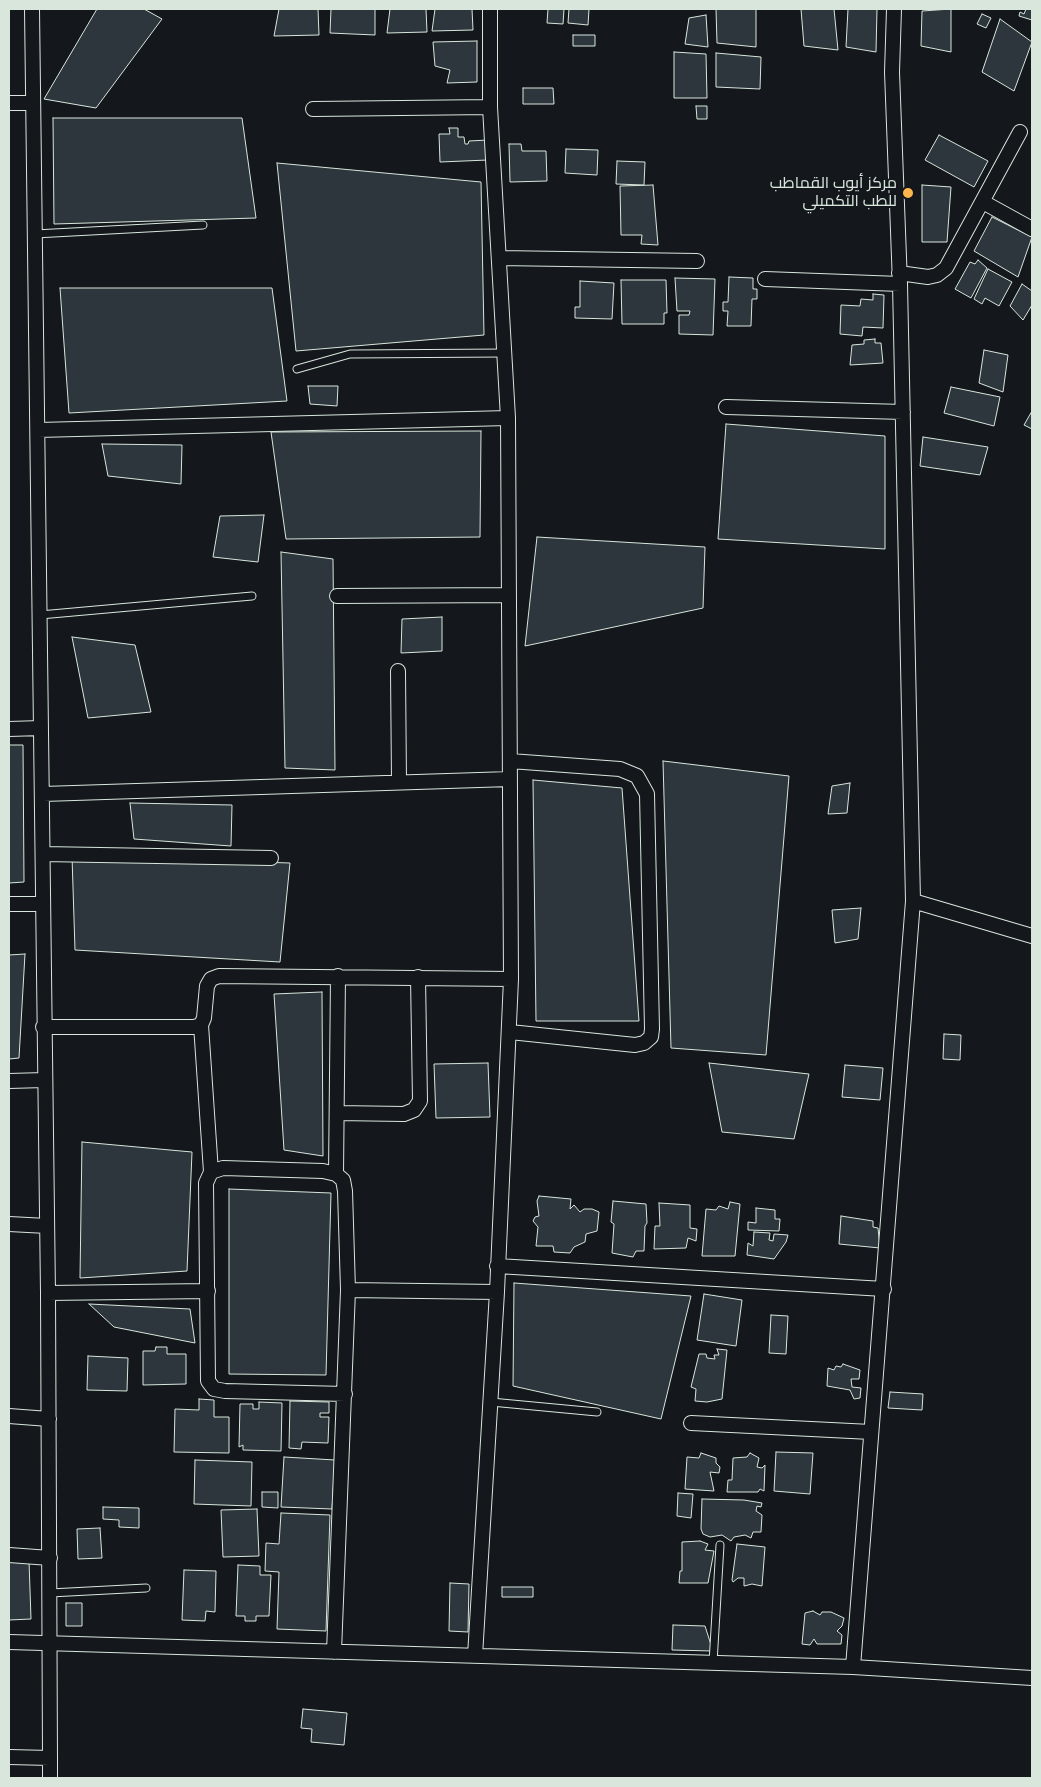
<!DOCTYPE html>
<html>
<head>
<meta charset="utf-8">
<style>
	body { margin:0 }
	#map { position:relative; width:1041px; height:1787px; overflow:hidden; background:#14181c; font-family:"Fira Sans Condensed",sans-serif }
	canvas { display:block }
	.frame { position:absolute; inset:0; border:10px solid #d8e6dc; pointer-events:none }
</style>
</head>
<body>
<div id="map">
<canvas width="1041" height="1787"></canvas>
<div class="frame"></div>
</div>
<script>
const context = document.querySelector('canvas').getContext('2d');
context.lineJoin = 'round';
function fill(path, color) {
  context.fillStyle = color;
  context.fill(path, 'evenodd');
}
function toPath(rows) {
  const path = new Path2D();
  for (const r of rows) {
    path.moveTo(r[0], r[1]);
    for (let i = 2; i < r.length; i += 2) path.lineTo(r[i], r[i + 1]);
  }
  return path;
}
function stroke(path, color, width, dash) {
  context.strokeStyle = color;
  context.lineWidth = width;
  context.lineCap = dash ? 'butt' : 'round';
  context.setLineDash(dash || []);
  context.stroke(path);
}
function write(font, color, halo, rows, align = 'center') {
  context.font = font + ' "Fira Sans Condensed",Cairo,sans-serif';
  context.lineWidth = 4;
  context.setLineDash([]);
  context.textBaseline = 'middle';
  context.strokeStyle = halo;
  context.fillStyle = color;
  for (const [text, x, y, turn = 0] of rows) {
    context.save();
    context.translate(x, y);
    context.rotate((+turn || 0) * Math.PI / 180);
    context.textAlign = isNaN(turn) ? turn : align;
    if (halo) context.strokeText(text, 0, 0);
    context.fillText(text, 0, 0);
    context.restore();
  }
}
const building = toPath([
	[97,9,144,9,162,19,96,108,44,99,97,9],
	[279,9,318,9,319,35,274,36,279,9],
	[331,9,375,9,375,35,330,33,331,9],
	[390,9,426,9,427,32,387,33,390,9],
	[435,9,472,9,473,30,432,31,435,9],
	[548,9,564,9,563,24,547,23,548,9],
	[569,9,589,9,588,25,568,23,569,9],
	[716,9,756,9,756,47,717,43,716,9],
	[801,9,834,9,838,50,804,46,801,9],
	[848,9,877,9,876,52,846,47,848,9],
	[951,9,951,52,921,46,922,11,951,9],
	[1026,9,1032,9,1032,20,1019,16,1020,12,1024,14,1026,9],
	[982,14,991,18,986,28,977,24,982,14],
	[706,15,708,47,685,44,689,18,706,15],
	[1000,19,1032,42,1014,91,982,72,1000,19],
	[573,35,595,35,595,46,573,46,573,35],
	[477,41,477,82,447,83,450,70,435,66,433,42,477,41],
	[674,52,706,54,707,98,674,98,674,52],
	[716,53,761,57,760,89,716,87,716,53],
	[523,88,553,88,554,104,523,104,523,88],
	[696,106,707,106,707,119,697,119,696,106],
	[53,118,242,118,256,218,54,224,53,118],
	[449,128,458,128,458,137,464,137,465,144,468,144,469,141,488,140,488,160,440,162,439,134,450,134,449,128],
	[939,135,988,161,974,187,925,160,939,135],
	[509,144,521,144,522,151,546,151,547,181,510,182,509,144],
	[566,149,598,150,597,175,565,173,566,149],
	[617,161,645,162,644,185,616,184,617,161],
	[277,163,481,182,484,335,296,351,277,163],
	[653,185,658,245,641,244,642,235,621,235,620,186,653,185],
	[922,185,951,187,947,242,922,242,922,185],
	[992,217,1032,237,1018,277,974,251,992,217],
	[978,260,987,268,971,298,955,289,970,262,975,264,978,260],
	[988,269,1012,282,999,306,985,298,982,304,974,299,988,269],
	[729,277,753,278,753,289,757,289,757,299,752,299,751,326,727,326,728,311,723,311,723,302,728,302,729,277],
	[675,278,715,279,713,335,679,334,679,315,689,315,690,311,677,311,675,278],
	[621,280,666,280,667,313,664,313,664,324,622,324,621,280],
	[580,281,614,283,612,319,575,318,575,307,580,307,580,281],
	[1022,284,1032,291,1032,305,1023,320,1010,306,1022,284],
	[60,288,272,288,287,401,69,413,60,288],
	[873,294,884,295,883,328,863,327,862,336,840,334,841,305,860,306,861,299,873,300,873,294],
	[875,339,875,343,881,343,883,363,850,365,852,345,864,344,864,340,875,339],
	[984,350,1008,355,1003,392,979,383,984,350],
	[308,386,338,386,337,406,310,404,308,386],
	[951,387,1000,397,994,426,944,413,951,387],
	[1032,411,1032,429,1024,425,1032,411],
	[726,424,885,436,885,549,718,539,726,424],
	[481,431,480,537,286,539,271,432,481,431],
	[923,437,988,447,980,475,920,466,923,437],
	[102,444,182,445,181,484,108,476,102,444],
	[264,515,258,562,213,557,220,516,264,515],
	[537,537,705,547,703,608,525,646,537,537],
	[281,552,333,559,335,770,285,768,281,552],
	[442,617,442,651,401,653,402,619,442,617],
	[72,637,135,645,151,712,88,718,72,637],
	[9,745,23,745,24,882,9,883,9,745],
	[663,761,789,776,766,1055,671,1048,663,761],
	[533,780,622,788,639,1021,536,1021,533,780],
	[850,783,847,813,828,814,832,786,850,783],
	[130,803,232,805,231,846,134,839,130,803],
	[72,856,290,863,280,962,75,950,72,856],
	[861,908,858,939,835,943,832,910,861,908],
	[25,954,19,1058,9,1059,9,955,25,954],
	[322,992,323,1156,284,1150,274,994,322,992],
	[944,1034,961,1035,960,1060,943,1059,944,1034],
	[488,1063,490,1117,436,1118,434,1064,488,1063],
	[709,1063,809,1074,794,1139,722,1132,709,1063],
	[845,1065,883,1068,880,1100,842,1097,845,1065],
	[82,1142,192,1152,187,1271,80,1278,82,1142],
	[229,1189,331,1193,326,1375,229,1374,229,1189],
	[539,1196,571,1199,570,1209,574,1205,580,1212,584,1209,592,1209,599,1212,597,1231,586,1234,585,1242,574,1247,570,1253,554,1252,553,1246,536,1246,538,1227,533,1221,535,1217,539,1216,537,1201,539,1196],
	[613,1201,646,1204,647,1223,645,1226,644,1251,636,1251,633,1257,612,1253,614,1224,611,1222,613,1201],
	[730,1202,740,1204,735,1256,702,1256,706,1209,716,1210,719,1206,728,1209,730,1202],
	[659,1203,690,1205,690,1228,697,1229,696,1241,688,1238,686,1248,654,1249,655,1226,660,1226,659,1203],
	[756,1208,775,1210,775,1219,780,1219,779,1231,748,1230,748,1222,756,1223,756,1208],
	[841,1216,873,1221,873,1227,878,1228,880,1248,839,1244,841,1216],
	[754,1232,770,1233,769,1240,773,1241,774,1234,788,1235,786,1242,774,1259,747,1255,748,1243,753,1246,754,1232],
	[514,1283,691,1296,661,1419,513,1386,514,1283],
	[704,1294,742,1300,736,1346,697,1340,704,1294],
	[89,1304,190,1309,195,1343,114,1327,89,1304],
	[771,1315,788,1316,786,1354,769,1353,771,1315],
	[156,1347,167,1347,167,1354,186,1354,186,1384,143,1385,143,1351,155,1351,156,1347],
	[717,1349,727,1350,722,1399,707,1402,695,1401,696,1389,691,1387,699,1354,706,1354,707,1358,715,1359,714,1355,719,1355,717,1349],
	[88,1356,128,1358,127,1391,87,1390,88,1356],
	[843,1364,860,1370,859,1379,851,1379,852,1387,861,1388,860,1398,854,1399,850,1390,827,1386,828,1368,834,1370,836,1366,841,1367,843,1364],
	[890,1392,923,1394,922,1410,888,1408,890,1392],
	[199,1399,214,1400,214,1417,229,1417,229,1453,174,1452,175,1409,199,1410,199,1399],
	[290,1401,329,1402,329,1413,320,1413,320,1417,329,1417,328,1443,302,1442,301,1449,289,1448,290,1401],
	[259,1402,282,1403,281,1451,243,1450,243,1445,239,1447,240,1404,253,1404,253,1409,259,1409,259,1402],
	[776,1452,813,1453,810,1494,774,1491,776,1452],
	[701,1453,716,1458,716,1463,720,1467,719,1473,710,1472,714,1491,685,1489,687,1457,699,1458,701,1453],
	[750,1453,759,1458,757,1467,762,1468,765,1465,764,1491,760,1489,758,1492,727,1492,728,1480,732,1480,733,1458,747,1457,750,1453],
	[284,1457,335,1460,332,1509,281,1507,284,1457],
	[195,1460,252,1462,251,1506,194,1504,195,1460],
	[262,1492,278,1492,278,1508,262,1507,262,1492],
	[678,1493,693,1494,691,1518,677,1516,678,1493],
	[702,1499,744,1500,762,1503,761,1507,757,1506,756,1511,762,1515,761,1532,753,1532,751,1538,745,1535,734,1537,731,1541,722,1535,710,1537,703,1534,701,1529,702,1499],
	[103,1507,139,1508,139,1528,119,1527,119,1520,103,1519,103,1507],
	[257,1509,259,1556,223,1557,221,1510,257,1509],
	[281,1513,330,1515,326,1631,277,1629,279,1572,265,1571,266,1543,279,1544,281,1513],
	[100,1528,102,1558,78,1559,77,1529,100,1528],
	[700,1541,708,1544,705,1550,714,1551,708,1583,679,1583,680,1571,682,1571,682,1542,700,1541],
	[737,1544,765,1547,762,1586,752,1584,744,1586,744,1578,738,1578,733,1582,732,1580,737,1544],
	[9,1561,29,1561,31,1619,9,1620,9,1561],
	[238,1565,260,1566,260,1575,271,1575,269,1616,256,1616,256,1621,245,1621,245,1616,236,1616,238,1565],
	[184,1570,216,1571,215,1612,206,1611,205,1621,182,1620,184,1570],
	[450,1583,469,1584,468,1632,449,1631,450,1583],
	[502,1587,533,1587,533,1597,502,1597,502,1587],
	[66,1603,82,1603,82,1626,66,1626,66,1603],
	[813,1611,820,1615,822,1612,831,1612,844,1618,842,1626,837,1631,842,1635,841,1644,817,1644,814,1639,810,1645,802,1644,805,1613,813,1611],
	[673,1625,705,1626,713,1651,672,1650,673,1625],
	[303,1709,347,1713,344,1745,311,1742,312,1729,301,1728,303,1709]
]);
fill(building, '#2c363c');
stroke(building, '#d8e6dc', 1);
const service = toPath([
	[35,234,203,225],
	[297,369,350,354,505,353],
	[40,615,252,596],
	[491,1402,597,1412],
	[50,1593,146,1588],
	[713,1663,720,1545]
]);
const minor = toPath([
	[9,103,33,103],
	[313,109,490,107],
	[983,202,1032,229],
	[499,258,697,261],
	[899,273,928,277,937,275,946,268,1020,132],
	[765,279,900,284],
	[726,407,903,412],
	[38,430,508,418,490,107,490,9],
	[337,596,508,595],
	[398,671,399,782],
	[9,729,41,728],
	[43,794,510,779],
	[43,854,271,858],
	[913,901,1032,936],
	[9,904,42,904],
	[201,1025,211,1172,206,1183,208,1381,214,1389,225,1391,345,1394],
	[43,1027,194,1027,201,1025,204,1018,207,986,211,979,219,976,511,979],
	[510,1032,635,1045,644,1043,651,1037,652,1029,647,794,637,776,620,769,510,761],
	[9,1081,44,1080],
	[337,1113,404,1114,414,1110,420,1101,418,977],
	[211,1172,223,1168,323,1171,336,1174,343,1180,345,1191,348,1290,334,1652],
	[336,1174,338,976],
	[9,1224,47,1226],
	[497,1266,884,1289],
	[348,1290,497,1292,475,1656],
	[497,1292,511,979,508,418],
	[48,1293,208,1291],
	[9,1416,49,1419],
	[691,1423,871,1432],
	[9,1555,50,1558],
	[9,1642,853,1667,1032,1678],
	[853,1667,913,901,900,284,892,72,894,9],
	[9,1757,50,1758,48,1293,32,9],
	[50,1758,50,1778]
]);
stroke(service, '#d8e6dc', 9);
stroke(minor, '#d8e6dc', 16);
stroke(service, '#14181c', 7);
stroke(minor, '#14181c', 14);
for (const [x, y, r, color] of [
	[908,193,6,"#ffb74d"]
]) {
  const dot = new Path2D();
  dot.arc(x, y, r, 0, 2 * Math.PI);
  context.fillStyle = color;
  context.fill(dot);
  stroke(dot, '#14181c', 2);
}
write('16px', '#d8e6dc', '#14181c', [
	["مركز أيوب القماطب",897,184],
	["للطب التكميلي",897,202]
], 'right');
</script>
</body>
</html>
